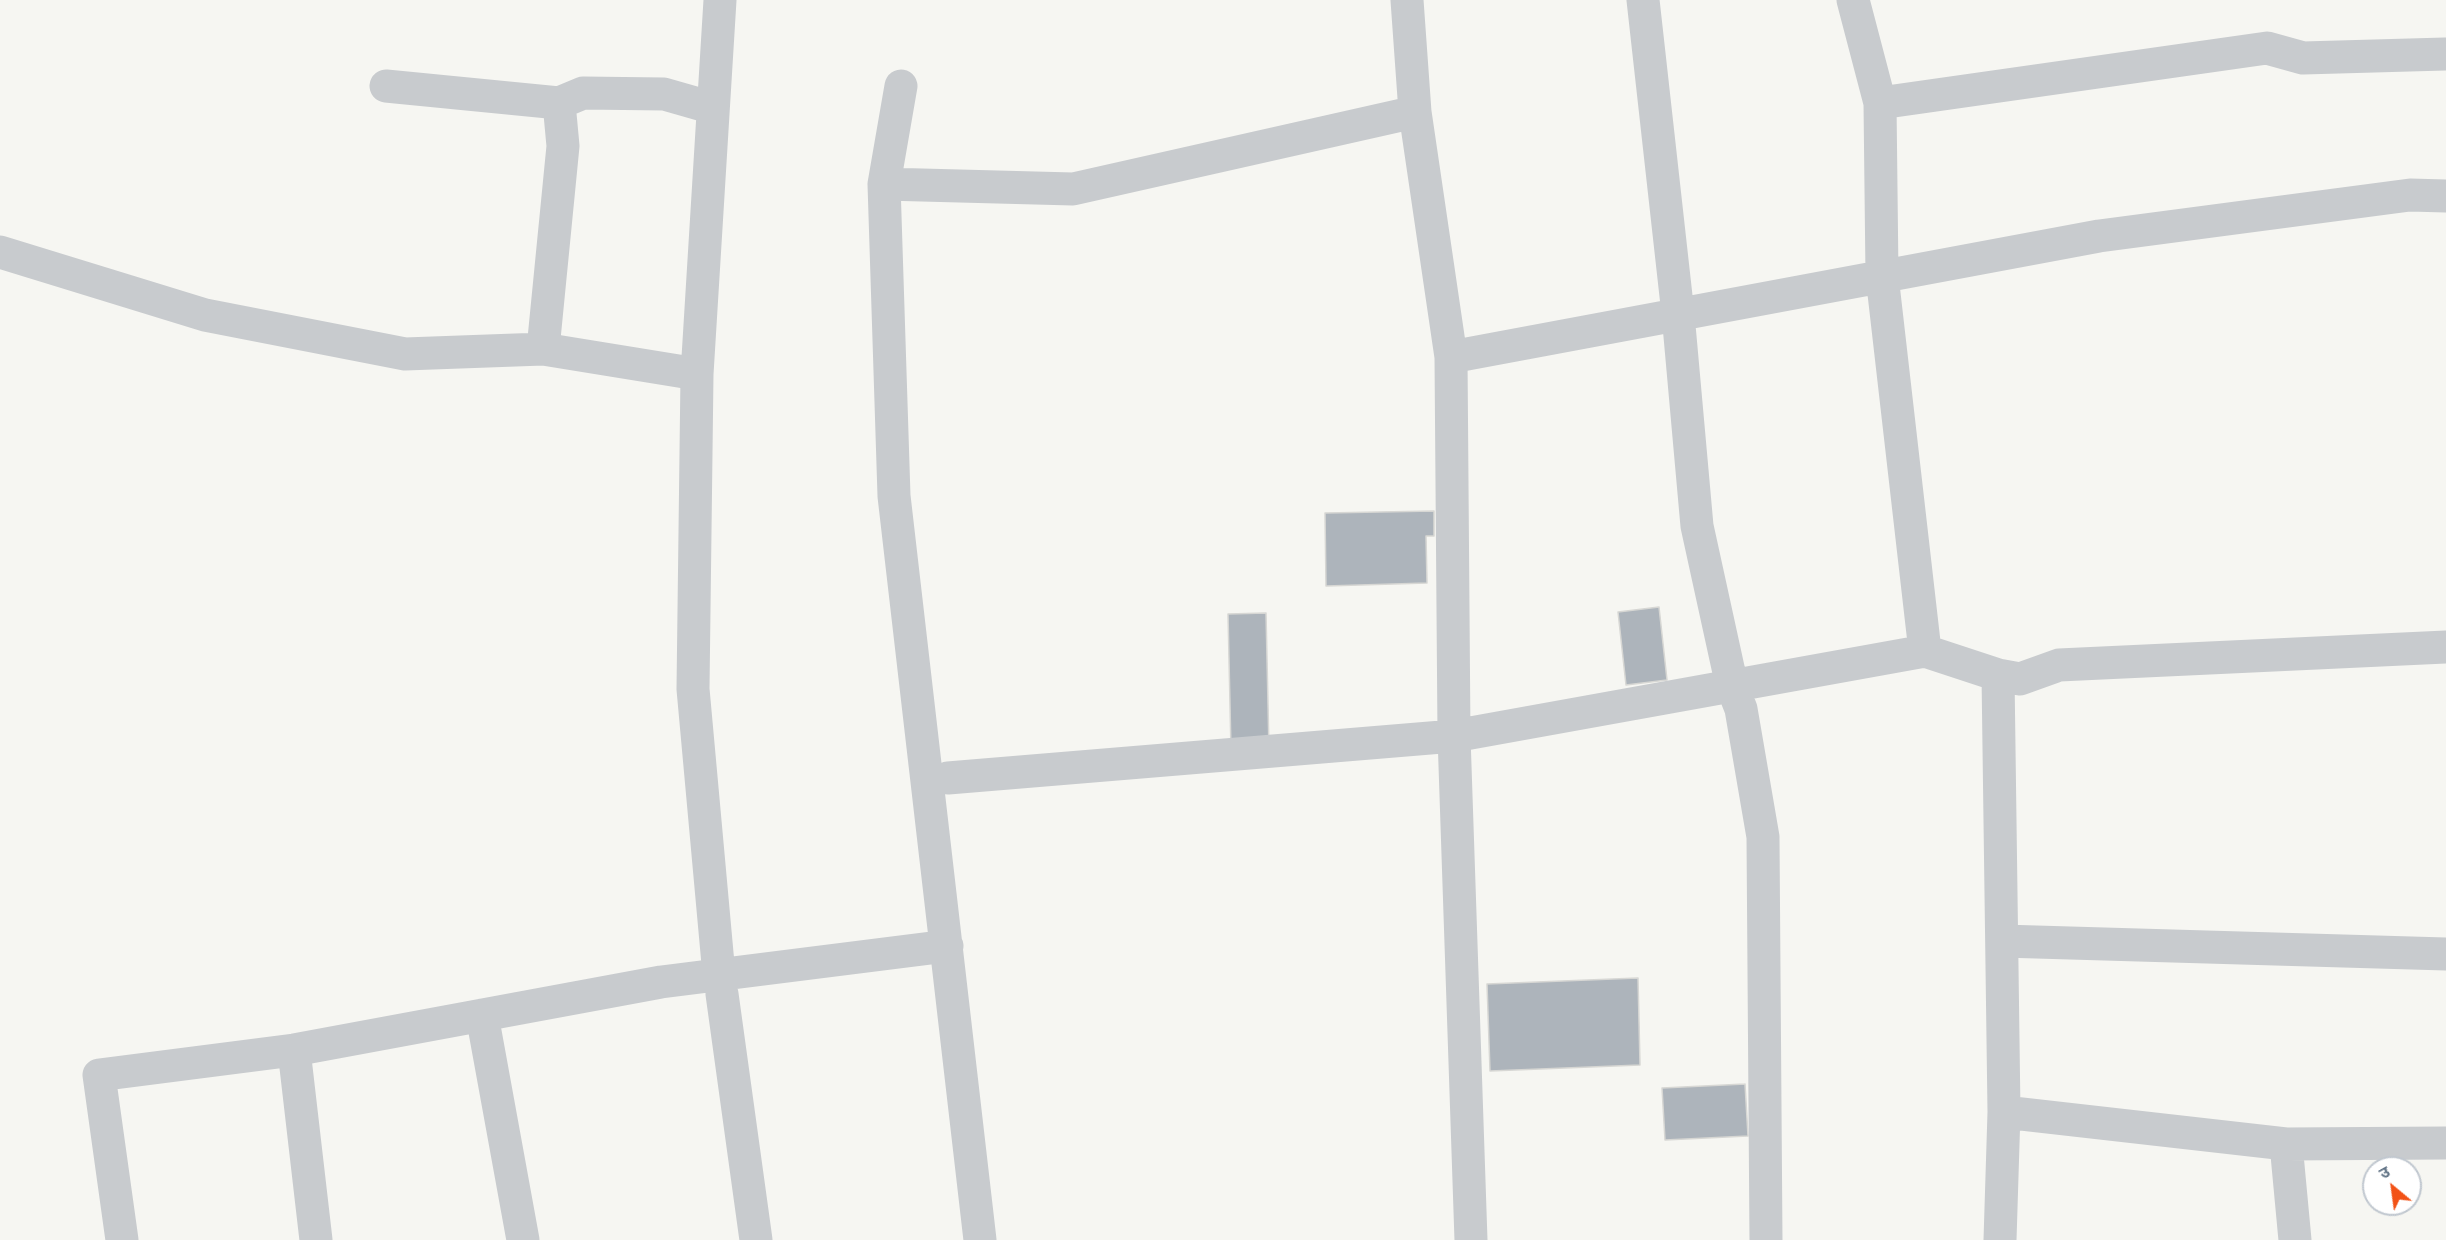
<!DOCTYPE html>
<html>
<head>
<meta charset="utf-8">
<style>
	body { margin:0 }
	#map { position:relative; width:2446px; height:1240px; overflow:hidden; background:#f6f6f2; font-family:Mulish,"Noto Sans Devanagari",sans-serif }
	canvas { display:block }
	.north { position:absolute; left:2362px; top:1156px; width:60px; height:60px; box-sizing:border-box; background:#fff; border:2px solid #c0c7cf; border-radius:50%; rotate:331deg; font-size:16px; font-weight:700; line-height:24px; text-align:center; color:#627486 }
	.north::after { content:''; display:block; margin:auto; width:21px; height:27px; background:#f25216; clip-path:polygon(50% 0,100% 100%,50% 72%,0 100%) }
</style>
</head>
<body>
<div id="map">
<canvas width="2446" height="1240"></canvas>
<div class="north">उ</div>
</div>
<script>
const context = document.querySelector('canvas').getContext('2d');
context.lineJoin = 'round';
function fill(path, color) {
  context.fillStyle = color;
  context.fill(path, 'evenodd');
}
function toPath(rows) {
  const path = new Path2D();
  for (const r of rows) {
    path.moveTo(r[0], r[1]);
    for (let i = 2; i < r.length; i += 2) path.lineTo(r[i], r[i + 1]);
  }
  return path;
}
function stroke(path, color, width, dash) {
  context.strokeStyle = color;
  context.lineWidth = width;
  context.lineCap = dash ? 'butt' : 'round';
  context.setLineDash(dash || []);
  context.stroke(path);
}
const building = toPath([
	[1434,511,1434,536,1426,536,1427,583,1326,586,1325,513,1434,511],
	[1659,607,1667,680,1626,685,1618,612,1659,607],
	[1266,613,1269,750,1231,750,1228,614,1266,613],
	[1638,978,1640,1065,1490,1071,1487,984,1638,978],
	[1745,1084,1748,1136,1665,1140,1662,1088,1745,1084]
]);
fill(building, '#adb4bb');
stroke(building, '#d7d7d4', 1.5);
stroke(toPath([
	[1407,0,1415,112,1451,357,1454,736,1471,1240],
	[1643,0,1678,314,1697,526,1732,686,1741,709,1763,837,1766,1240],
	[1853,0,1880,103,1882,276,1925,651],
	[386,86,559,103,583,93,664,94,713,108],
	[901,86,884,184,894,496,980,1240],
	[1880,103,2267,48,2303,58,2445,54],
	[884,184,1073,189,1415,112],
	[0,252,205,315,405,354,543,349,697,374],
	[543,349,563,146,559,103],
	[1451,357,2099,236,2410,195,2446,196],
	[1998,675,2004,1112,2000,1240],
	[948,778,1454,736,1925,651,1998,675,2020,679,2059,665,2446,647],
	[2002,941,2446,954],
	[719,975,693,689,697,374,720,0],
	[722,994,756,1240],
	[482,1015,523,1240],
	[294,1050,316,1240],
	[2004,1112,2286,1144,2446,1143],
	[2286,1144,2295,1240],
	[122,1240,99,1075,294,1050,661,982,947,946]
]), '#c8cbce', 33);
</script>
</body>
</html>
